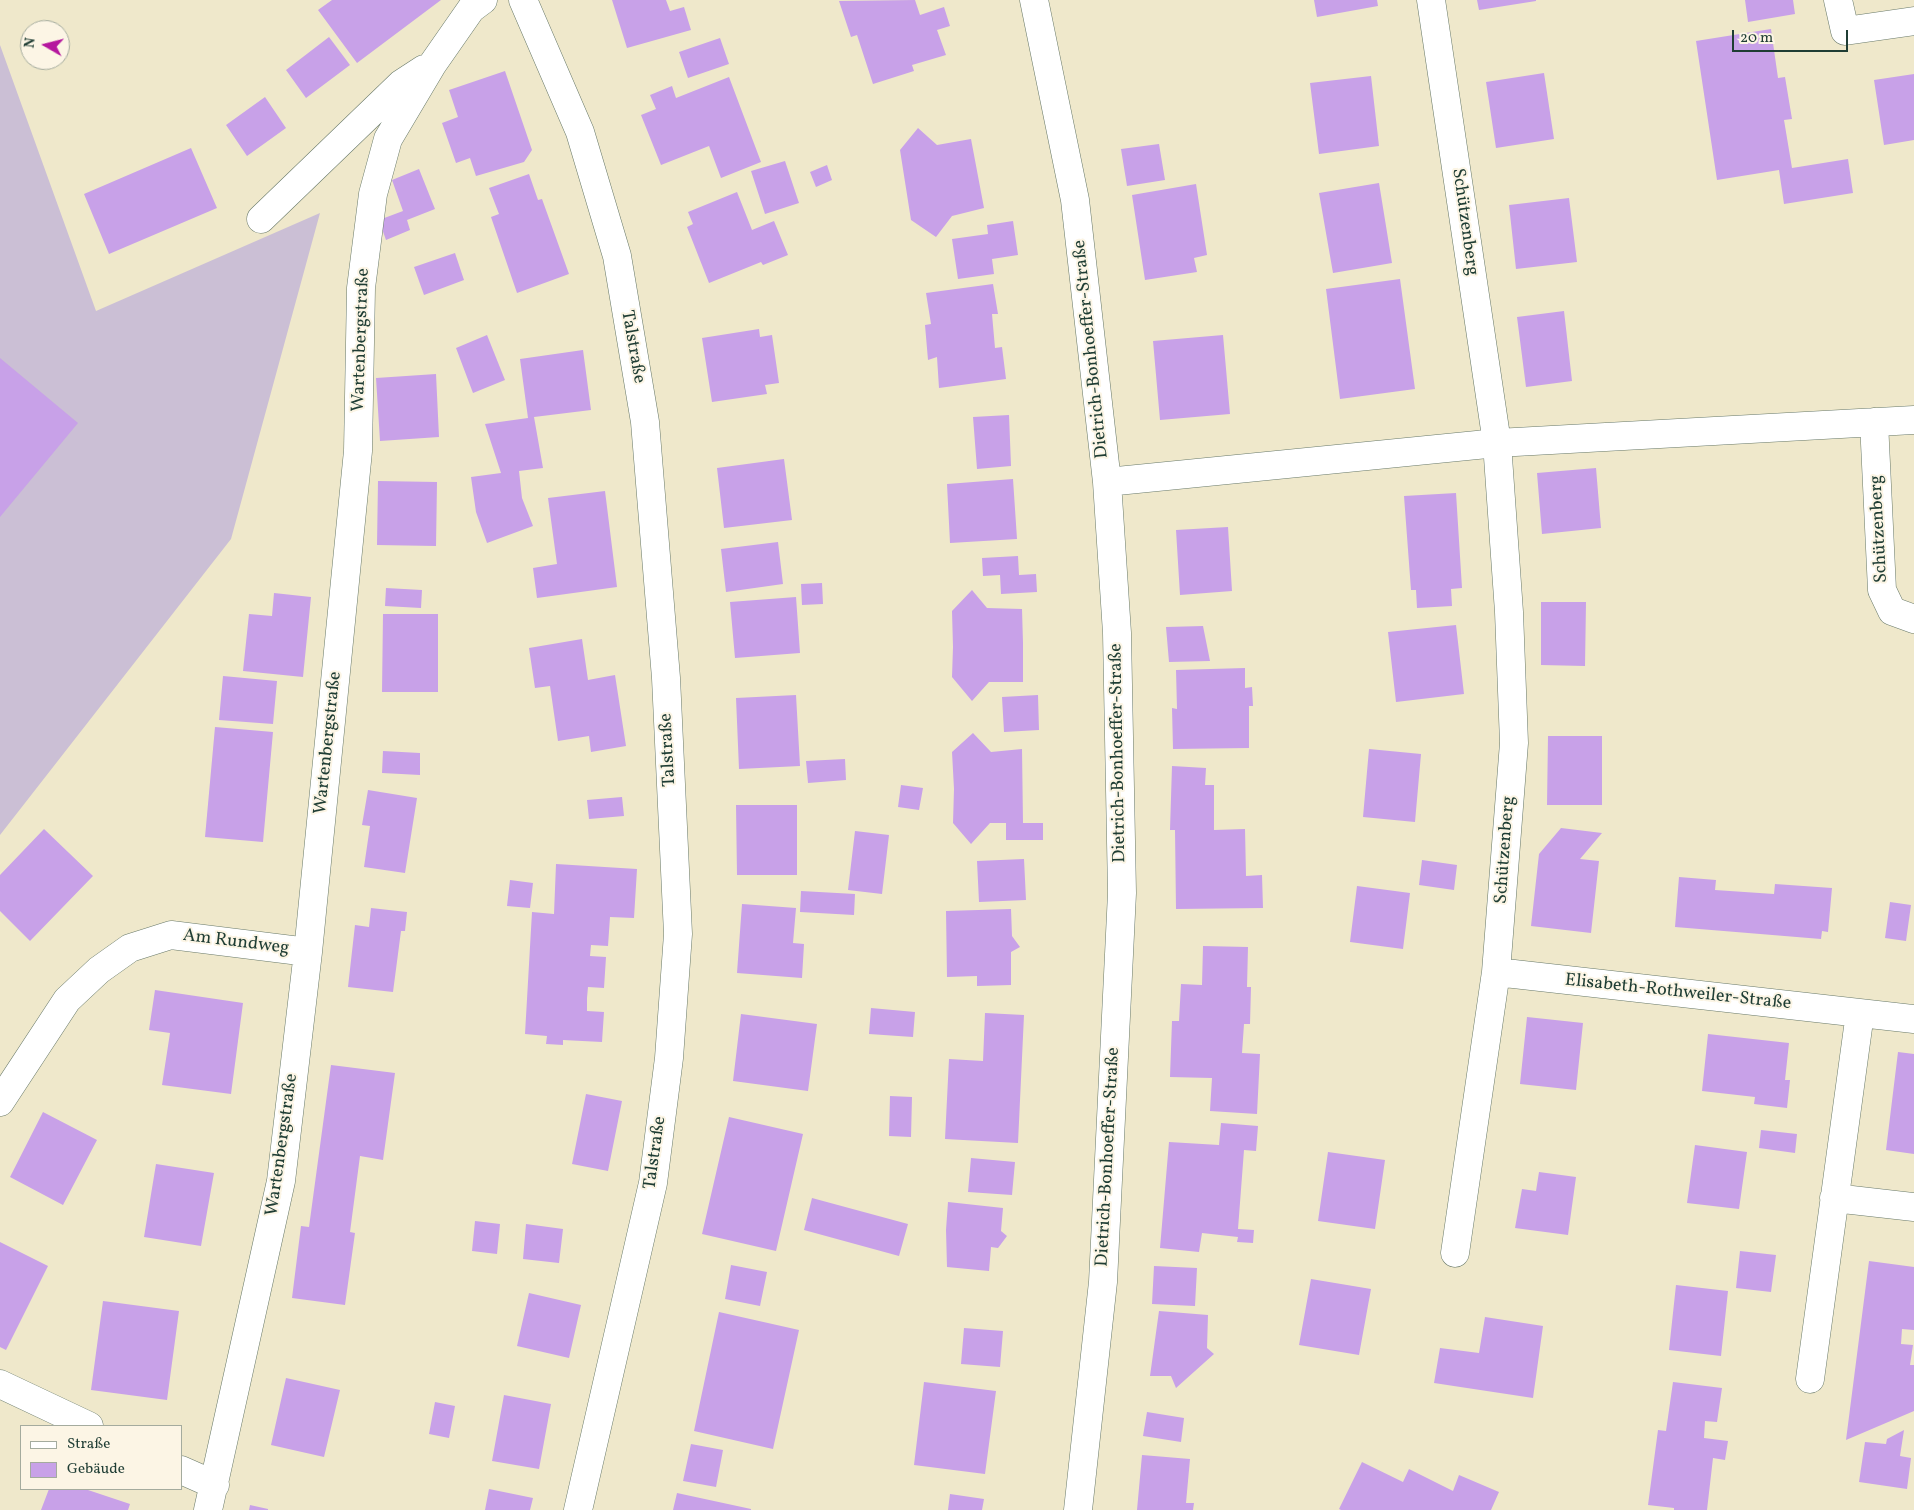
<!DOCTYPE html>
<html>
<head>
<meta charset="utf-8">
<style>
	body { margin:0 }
	#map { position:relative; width:1914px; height:1510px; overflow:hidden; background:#efe8cb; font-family:Vollkorn,serif }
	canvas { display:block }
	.legend { position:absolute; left:20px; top:1425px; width:162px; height:65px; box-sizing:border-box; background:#fcf5e5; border:1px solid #a4ab9e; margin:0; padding:6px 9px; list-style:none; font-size:15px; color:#1f3d34 }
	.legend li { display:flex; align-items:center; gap:10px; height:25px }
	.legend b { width:25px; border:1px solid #a4ab9e }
	.north { position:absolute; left:20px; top:20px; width:50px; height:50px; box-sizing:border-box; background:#fcf5e5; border:1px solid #a4ab9e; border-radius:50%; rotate:278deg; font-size:14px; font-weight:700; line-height:20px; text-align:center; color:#1f3d34 }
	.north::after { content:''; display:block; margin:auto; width:18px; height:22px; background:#b5179e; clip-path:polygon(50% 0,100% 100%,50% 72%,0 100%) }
	.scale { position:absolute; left:1732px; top:30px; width:116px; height:22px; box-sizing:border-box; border:2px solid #1f3d34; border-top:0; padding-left:6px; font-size:15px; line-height:18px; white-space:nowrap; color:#1f3d34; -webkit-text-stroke:4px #fcf5e5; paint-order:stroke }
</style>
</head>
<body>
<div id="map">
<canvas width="1914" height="1510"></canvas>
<ul class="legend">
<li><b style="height:6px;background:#fff"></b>Straße</li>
<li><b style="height:14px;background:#c8a1e8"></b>Gebäude</li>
</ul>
<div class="north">N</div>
<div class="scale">20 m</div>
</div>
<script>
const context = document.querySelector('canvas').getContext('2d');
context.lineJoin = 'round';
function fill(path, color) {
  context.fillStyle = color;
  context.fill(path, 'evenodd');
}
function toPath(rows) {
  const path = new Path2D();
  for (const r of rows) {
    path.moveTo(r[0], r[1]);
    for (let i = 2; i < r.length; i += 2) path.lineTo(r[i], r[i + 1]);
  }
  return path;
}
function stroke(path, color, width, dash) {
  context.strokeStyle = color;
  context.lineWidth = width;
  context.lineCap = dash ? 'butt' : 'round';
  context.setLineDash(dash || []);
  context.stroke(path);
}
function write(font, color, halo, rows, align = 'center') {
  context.font = font + ' Vollkorn,serif';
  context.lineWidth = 4;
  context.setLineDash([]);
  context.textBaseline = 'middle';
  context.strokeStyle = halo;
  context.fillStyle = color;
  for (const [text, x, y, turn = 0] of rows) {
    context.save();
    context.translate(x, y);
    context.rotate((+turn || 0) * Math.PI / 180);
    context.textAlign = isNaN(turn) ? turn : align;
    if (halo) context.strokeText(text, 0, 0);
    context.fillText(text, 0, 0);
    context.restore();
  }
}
fill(toPath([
	[0,45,96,311,320,213,231,539,0,835]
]), '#cbbfd5');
fill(toPath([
	[332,0,441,0,357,63,318,10],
	[612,0,666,0,670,11,684,7,691,30,627,48],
	[915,0,920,15,944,7,950,26,937,30,946,55,912,65,914,71,873,84,857,35,851,37,839,1],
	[1314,0,1377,0,1378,6,1317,17],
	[1477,0,1536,0,1536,1,1479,10],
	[1745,0,1793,0,1795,14,1748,22],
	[1771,29,1778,78,1785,77,1792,119,1784,120,1792,168,1848,159,1853,193,1784,204,1779,170,1717,180,1696,41],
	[329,37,350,65,306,98,286,70],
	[720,38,729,64,688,78,679,52],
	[505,71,532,150,524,162,476,176,470,158,456,163,442,123,458,117,449,90],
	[1544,73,1554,139,1496,148,1486,82],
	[1914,74,1914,140,1884,145,1874,80],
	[1371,76,1379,146,1319,154,1310,83],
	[729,77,761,162,721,178,709,146,661,165,641,115,656,109,650,95,672,86,676,98],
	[265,97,286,128,247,156,226,125],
	[918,128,937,145,971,139,984,208,952,216,936,237,911,220,900,150],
	[1159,144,1165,180,1127,186,1121,149],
	[191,148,217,208,109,254,84,194],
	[785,161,799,203,765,214,751,171],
	[827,165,832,180,816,187,810,172],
	[419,169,435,209,407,220,410,230,386,240,379,220,403,211,392,180],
	[529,174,538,200,542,199,569,274,517,293,491,217,499,214,489,188],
	[1379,183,1392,263,1333,273,1319,193],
	[1196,184,1207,255,1194,258,1197,272,1145,280,1132,195],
	[737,192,752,230,774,221,788,255,763,265,761,262,709,283,687,227,693,224,688,212],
	[1569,198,1577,262,1516,269,1509,205],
	[1013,221,1018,255,992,259,994,274,958,279,952,239,988,234,987,225],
	[455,253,464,280,424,295,414,267],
	[1400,279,1415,389,1340,399,1326,289],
	[993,284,998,314,992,314,995,348,1002,347,1006,379,939,388,937,357,928,360,925,325,931,324,926,293],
	[1564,311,1572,381,1526,387,1517,317],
	[759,329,760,337,772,335,779,383,765,385,767,394,712,402,702,338],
	[487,335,505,380,473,393,456,348],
	[1223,335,1230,414,1160,420,1153,341],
	[583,350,591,410,534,417,543,468,519,471,522,498,533,526,487,543,476,512,471,477,501,473,485,424,528,418,520,359],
	[0,358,78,423,0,517],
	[436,374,439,437,380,441,376,378],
	[1009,415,1011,466,977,469,973,417],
	[784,459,792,520,724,528,717,468],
	[1596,468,1601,528,1542,534,1537,473],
	[1013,479,1017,539,950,543,947,484],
	[378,481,437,482,436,546,377,545],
	[605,491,617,587,537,598,533,568,557,564,548,498],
	[1456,493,1462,588,1451,589,1452,606,1417,608,1416,590,1411,590,1404,496],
	[1228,527,1232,591,1180,595,1176,530],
	[778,542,783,584,726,592,721,549],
	[1018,556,1019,575,1036,574,1037,592,1001,594,1000,575,983,576,982,558],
	[822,583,823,604,802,605,801,584],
	[386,588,422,590,421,608,385,606],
	[972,590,987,608,1022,609,1023,643,1023,682,989,682,972,701,952,677,953,647,952,611],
	[274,593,311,597,303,677,243,671,249,614,272,616],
	[796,597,800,653,735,658,730,602],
	[1541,602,1586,602,1585,666,1541,665],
	[383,614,438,614,438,692,382,692],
	[1456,625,1464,694,1396,702,1388,632],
	[1203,626,1210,661,1169,662,1166,627],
	[582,639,588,680,615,675,626,746,591,752,589,736,558,741,550,686,535,688,529,648],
	[1245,668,1245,688,1252,687,1253,706,1249,706,1249,748,1173,749,1172,708,1177,709,1176,670],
	[223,676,277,681,273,724,219,720],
	[796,695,800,766,739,769,736,698],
	[1038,695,1039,730,1004,732,1002,697],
	[215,727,273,732,263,842,205,837],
	[973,733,991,752,1022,749,1023,823,1043,823,1043,840,1006,840,1006,823,990,823,971,844,953,823,954,789,952,752],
	[1548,736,1602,736,1602,805,1547,805],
	[1369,749,1421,754,1415,822,1363,817],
	[383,751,420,753,420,775,382,773],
	[845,759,846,780,808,783,806,761],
	[1172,766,1206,768,1205,785,1214,785,1214,830,1245,829,1246,876,1262,875,1263,908,1176,909,1175,830,1170,830],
	[901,785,923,788,919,810,898,807],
	[368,790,417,798,405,873,364,867,370,826,362,825],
	[622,797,624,816,589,819,587,800],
	[736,805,797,805,797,875,737,875],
	[1561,828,1602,833,1580,859,1599,861,1591,933,1531,926,1539,854],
	[44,829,93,876,30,941,0,911,0,875],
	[855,831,889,835,882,894,848,890],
	[1024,859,1026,900,979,902,977,861],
	[1422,860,1457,865,1454,890,1419,885],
	[556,864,637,869,634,918,610,917,608,946,591,945,590,956,606,957,604,988,588,987,587,998,587,1011,604,1012,602,1042,563,1040,563,1045,546,1044,547,1036,525,1034,532,912,554,914],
	[1679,877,1716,880,1715,890,1774,894,1775,884,1832,888,1828,932,1822,931,1821,939,1675,927],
	[510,880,533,883,530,908,507,906],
	[1357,886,1410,893,1403,949,1350,942],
	[801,891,855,894,854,915,800,912],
	[1890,902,1911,905,1906,941,1885,938],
	[742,904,796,908,793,943,804,944,802,978,737,973],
	[371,908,407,912,405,931,401,931,393,992,348,987,355,925,369,927],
	[1011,909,1012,936,1020,947,1011,952,1011,985,977,986,977,976,947,977,946,911],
	[1203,946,1248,947,1247,987,1251,987,1250,1024,1244,1024,1242,1053,1260,1054,1257,1114,1210,1111,1212,1078,1170,1077,1172,1021,1179,1021,1181,984,1202,985],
	[155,990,243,1003,231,1094,162,1085,170,1033,149,1030],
	[871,1008,915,1012,913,1037,869,1034],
	[985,1013,1024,1015,1018,1143,945,1139,949,1059,983,1061],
	[741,1014,817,1024,808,1091,733,1081],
	[1527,1017,1583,1023,1576,1090,1520,1084],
	[1708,1034,1789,1043,1785,1080,1790,1080,1787,1108,1754,1104,1755,1097,1702,1091],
	[1898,1052,1914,1054,1914,1154,1886,1150],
	[331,1065,395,1073,383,1160,360,1156,350,1232,355,1233,345,1305,292,1298,301,1226,309,1227],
	[586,1094,622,1101,608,1171,572,1164],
	[890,1096,912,1097,911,1137,889,1136],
	[43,1112,97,1140,63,1205,10,1177],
	[729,1117,803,1134,776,1251,702,1234],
	[1221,1123,1258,1126,1256,1151,1244,1150,1238,1229,1254,1230,1253,1243,1237,1242,1238,1237,1202,1233,1199,1252,1160,1248,1169,1142,1219,1145],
	[1761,1130,1797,1134,1795,1153,1759,1148],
	[1695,1145,1747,1152,1739,1209,1687,1203],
	[1328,1152,1385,1160,1375,1229,1318,1221],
	[971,1158,1015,1162,1012,1195,968,1192],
	[156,1164,214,1173,201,1246,144,1237],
	[1539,1172,1576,1177,1568,1235,1515,1228,1522,1189,1536,1191],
	[812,1198,908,1224,899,1256,804,1230],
	[948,1202,1003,1208,1001,1231,1007,1236,998,1248,991,1247,989,1271,947,1267,946,1230],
	[475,1221,500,1224,497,1254,472,1251],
	[526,1224,563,1229,559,1263,523,1259],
	[0,1242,48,1266,6,1350,0,1347],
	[1740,1251,1776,1255,1771,1292,1736,1288],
	[1869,1261,1914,1267,1914,1330,1902,1329,1901,1344,1913,1345,1910,1365,1914,1365,1914,1411,1846,1440],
	[731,1265,767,1272,760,1306,725,1299],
	[1154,1266,1197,1268,1195,1306,1152,1304],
	[1311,1279,1371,1289,1359,1355,1299,1345],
	[1676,1285,1728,1291,1721,1356,1669,1350],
	[529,1293,581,1305,569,1358,517,1346],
	[103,1301,179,1311,167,1400,91,1390],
	[1159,1311,1208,1315,1207,1348,1214,1354,1176,1388,1171,1376,1150,1376],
	[719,1312,799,1330,773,1449,694,1431],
	[1485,1317,1543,1326,1533,1398,1434,1383,1440,1348,1479,1353],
	[964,1328,1003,1331,1000,1367,961,1364],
	[286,1378,340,1390,324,1457,271,1445],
	[924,1382,996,1391,985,1474,914,1465],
	[1673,1382,1722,1388,1717,1422,1705,1421,1704,1438,1728,1441,1725,1460,1713,1458,1707,1510,1674,1510,1674,1508,1648,1505,1658,1430,1666,1431],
	[504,1395,551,1404,539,1469,492,1461],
	[435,1402,455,1406,449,1438,429,1434],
	[1147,1412,1184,1418,1181,1442,1143,1436],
	[1904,1430,1900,1456,1911,1458,1907,1489,1859,1482,1865,1442,1886,1444,1887,1439],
	[691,1444,723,1450,716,1487,683,1481],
	[1142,1455,1190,1459,1186,1503,1194,1503,1193,1510,1137,1510],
	[1362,1462,1403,1482,1409,1469,1453,1491,1459,1475,1499,1492,1491,1510,1341,1510,1339,1509],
	[49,1489,85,1489,130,1504,128,1510,41,1510],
	[489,1489,533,1498,530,1510,485,1510],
	[677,1493,751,1509,751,1510,673,1510],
	[950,1494,984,1499,982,1510,948,1510],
	[250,1505,268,1509,268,1510,249,1510]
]), '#c8a1e8');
const minor = toPath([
	[523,0,580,132,617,256,645,422,666,678,678,934,669,1058,653,1183,578,1510],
	[1034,0,1075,200,1107,482,1117,633,1122,893,1103,1282,1078,1510],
	[1431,0,1497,443,1914,420],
	[1838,0,1845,31,1914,21],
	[261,219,401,84,424,69],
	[1874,422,1882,590,1892,611,1914,619],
	[1107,482,1497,443,1509,612,1514,743,1496,972,1455,1253],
	[1496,972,1914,1019],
	[0,1102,67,1000,99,970,130,948,171,935,308,952],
	[1834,1198,1914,1207],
	[1810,1379,1860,1013],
	[0,1384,89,1426],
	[181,1470,215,1485],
	[208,1510,281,1181,308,952,358,451,361,288,373,194,388,139,432,65,471,9,483,0]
]);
stroke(minor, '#687969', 29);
stroke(minor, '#fff', 28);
write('18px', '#1f3d34', '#fcf5e5', [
	["Schützenberg",1464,222,82],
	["Wartenbergstraße",362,340,-88],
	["Talstraße",632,347,80],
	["Dietrich-Bonhoeffer-Straße",1092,349,-96],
	["Schützenberg",1880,529,-93],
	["Wartenbergstraße",329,743,-84],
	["Talstraße",669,750,-93],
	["Dietrich-Bonhoeffer-Straße",1119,753,-91],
	["Schützenberg",1506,850,-86],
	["Am Rundweg",236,943,7],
	["Elisabeth-Rothweiler-Straße",1678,993,6],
	["Wartenbergstraße",283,1145,-82],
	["Talstraße",656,1153,-82],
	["Dietrich-Bonhoeffer-Straße",1109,1157,-87]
]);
</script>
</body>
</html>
